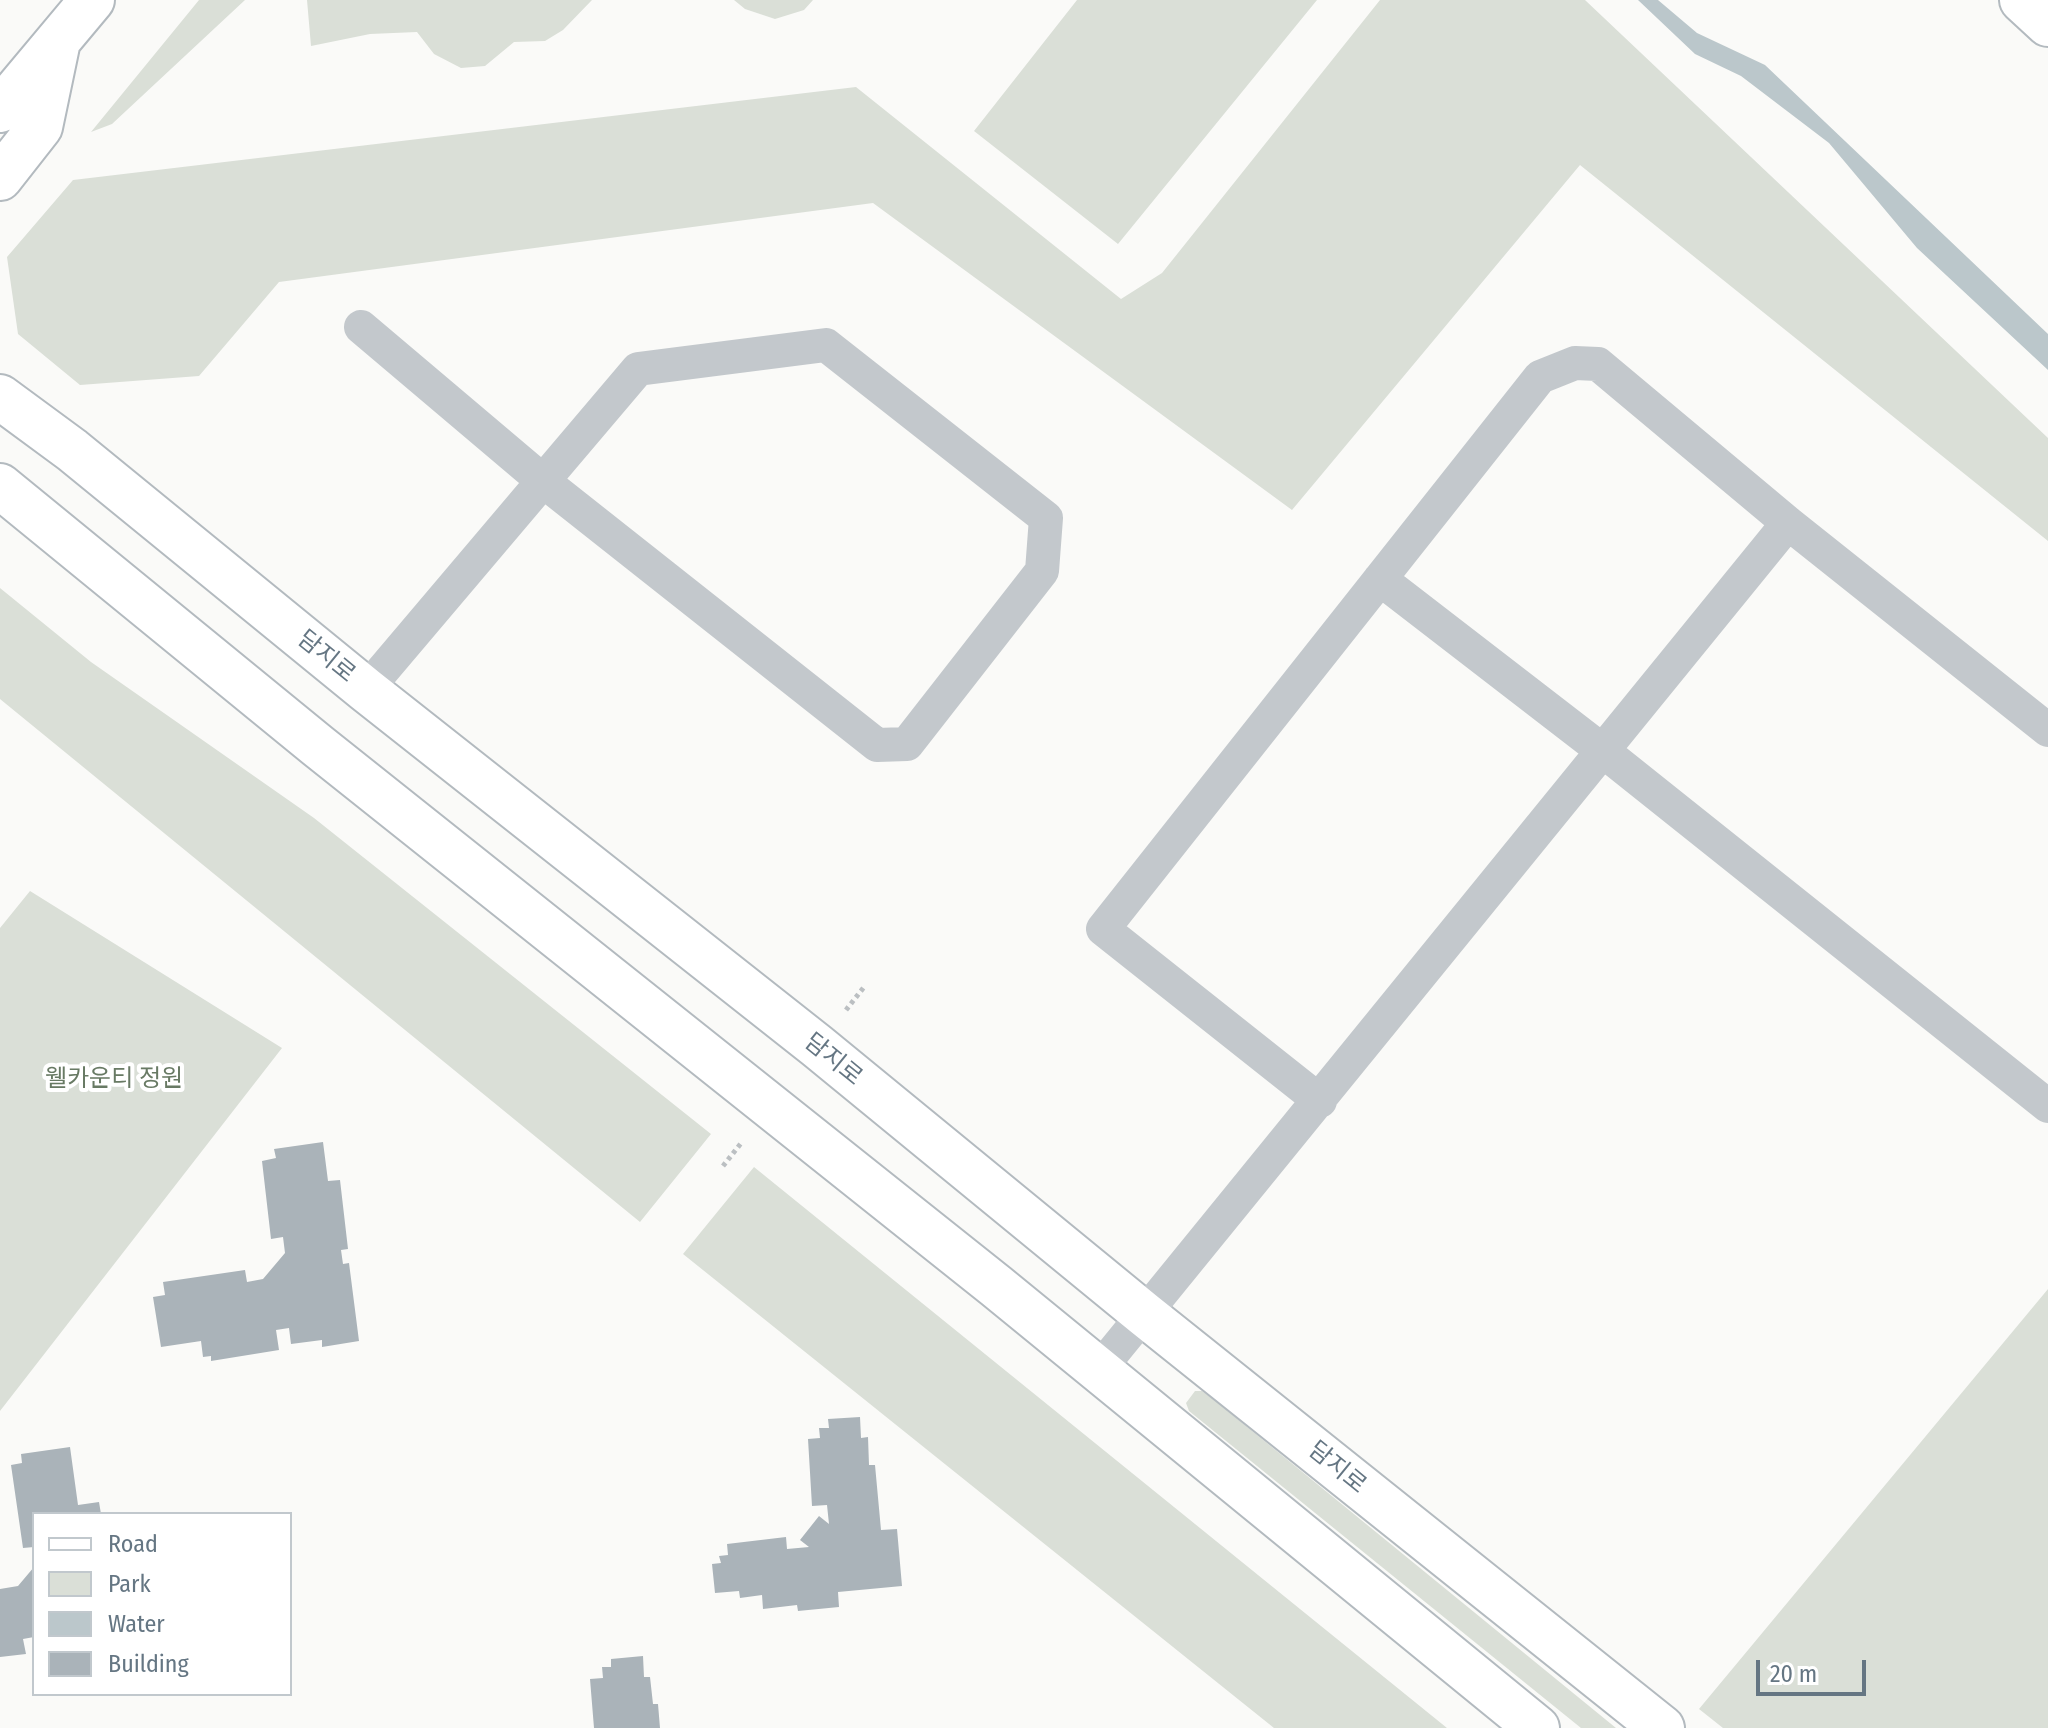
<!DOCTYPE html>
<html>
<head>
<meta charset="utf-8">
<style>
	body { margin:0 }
	#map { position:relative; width:2048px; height:1728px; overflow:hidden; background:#fafaf8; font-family:"Fira Sans Condensed",sans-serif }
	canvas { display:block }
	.legend { position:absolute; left:32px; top:1512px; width:260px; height:184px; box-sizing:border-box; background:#fff; border:2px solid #c1c8cd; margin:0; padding:10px 14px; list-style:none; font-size:24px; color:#657683 }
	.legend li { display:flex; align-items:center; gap:16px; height:40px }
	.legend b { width:40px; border:2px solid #c1c8cd }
	.scale { position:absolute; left:1756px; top:1660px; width:110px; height:36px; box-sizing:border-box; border:4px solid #657683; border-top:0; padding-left:10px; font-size:24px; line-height:28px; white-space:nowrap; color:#657683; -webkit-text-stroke:6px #fff; paint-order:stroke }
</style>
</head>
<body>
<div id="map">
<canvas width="2048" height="1728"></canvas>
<ul class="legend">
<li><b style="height:10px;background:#fff"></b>Road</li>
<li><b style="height:22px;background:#dadfd7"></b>Park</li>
<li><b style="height:22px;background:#bbc7cb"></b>Water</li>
<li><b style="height:22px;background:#aab3b9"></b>Building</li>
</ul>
<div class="scale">20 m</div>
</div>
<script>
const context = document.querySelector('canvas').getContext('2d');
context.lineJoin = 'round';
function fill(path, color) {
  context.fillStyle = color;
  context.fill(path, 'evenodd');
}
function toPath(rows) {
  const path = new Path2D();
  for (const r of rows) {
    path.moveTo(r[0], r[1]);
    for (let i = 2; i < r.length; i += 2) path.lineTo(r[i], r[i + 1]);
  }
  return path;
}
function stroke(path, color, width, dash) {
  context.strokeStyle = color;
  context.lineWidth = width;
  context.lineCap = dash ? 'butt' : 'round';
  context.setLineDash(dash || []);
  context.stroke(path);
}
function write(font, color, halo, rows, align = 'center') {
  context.font = font + ' "Fira Sans Condensed","Noto Sans KR",sans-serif';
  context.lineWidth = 8;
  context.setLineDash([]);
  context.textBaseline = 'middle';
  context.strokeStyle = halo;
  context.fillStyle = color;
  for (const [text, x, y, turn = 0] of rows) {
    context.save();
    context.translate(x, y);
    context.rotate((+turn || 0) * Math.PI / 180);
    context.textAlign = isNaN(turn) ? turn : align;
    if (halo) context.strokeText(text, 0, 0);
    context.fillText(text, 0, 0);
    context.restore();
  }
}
fill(toPath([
	[199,0,245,0,112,124,91,132],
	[307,0,592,0,563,30,545,41,514,42,485,66,461,68,434,54,417,32,370,34,311,46],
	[734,0,813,0,804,10,775,19,745,9],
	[1077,0,1317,0,1118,244,974,131],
	[1380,0,1585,0,2048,438,2048,541,1580,165,1292,510,873,203,279,282,199,376,80,385,18,334,7,257,73,180,856,87,1121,299,1162,273],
	[0,588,91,662,314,818,711,1134,640,1222,0,699],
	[30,891,282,1048,0,1411,0,928],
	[754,1167,1447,1728,1274,1728,683,1254],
	[2048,1289,2048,1728,1723,1728,1699,1709],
	[1195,1391,1202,1391,1213,1399,1616,1728,1581,1728,1189,1411,1186,1403]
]), '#dadfd7');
fill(toPath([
	[1638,0,1658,0,1697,33,1765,65,2048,334,2048,370,1917,248,1829,143,1741,76,1695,54]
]), '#bbc7cb');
fill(toPath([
	[323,1142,328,1181,340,1180,348,1249,341,1250,343,1264,349,1263,359,1341,322,1347,322,1340,291,1344,289,1328,276,1330,279,1350,211,1361,211,1356,203,1357,201,1341,161,1347,153,1297,165,1295,163,1282,245,1270,247,1282,263,1279,285,1253,283,1237,271,1239,262,1161,276,1158,274,1149],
	[860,1417,861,1438,868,1437,869,1465,875,1465,881,1530,897,1529,902,1586,838,1592,839,1607,798,1611,797,1605,763,1609,762,1595,740,1598,739,1591,715,1593,712,1564,721,1563,719,1556,728,1555,727,1544,786,1537,787,1549,809,1547,800,1540,819,1516,829,1524,827,1505,812,1506,808,1439,820,1438,819,1428,829,1428,828,1419],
	[70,1447,78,1505,99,1502,101,1514,34,1514,34,1547,23,1548,11,1465,22,1463,21,1454],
	[34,1567,34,1637,23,1639,26,1654,0,1657,0,1589,18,1586],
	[643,1656,644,1677,650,1677,653,1704,658,1704,660,1728,594,1728,590,1679,603,1678,602,1667,611,1667,611,1659]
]), '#aab3b9');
const secondary = toPath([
	[2022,0,2048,24],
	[0,110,92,0],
	[0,178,40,127,58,41],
	[0,397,72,450,366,690,817,1046,1144,1314,1662,1728],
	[0,486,318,746,996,1286,1537,1728]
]);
stroke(secondary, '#b3babf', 48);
stroke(toPath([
	[846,1010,864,987],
	[723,1166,742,1142]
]), '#bbbfc2', 5, [4, 4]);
stroke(toPath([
	[361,327,543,481,877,745,907,744,1042,571,1046,518,826,345,638,369,543,481,366,690],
	[1380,579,1603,751,2048,1106],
	[1320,1101,1103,929,1540,377,1575,363,1598,364,1788,523,2048,730],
	[1097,1372,1788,523]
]), '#c3c8cc', 34);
stroke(secondary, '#fff', 44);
write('24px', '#657683', '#fff', [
	["담지로",326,657,39],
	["담지로",833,1060,39],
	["담지로",1337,1468,39]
]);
write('24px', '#687a64', '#fff', [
	["웰카운티 정원",114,1079]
]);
</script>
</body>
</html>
